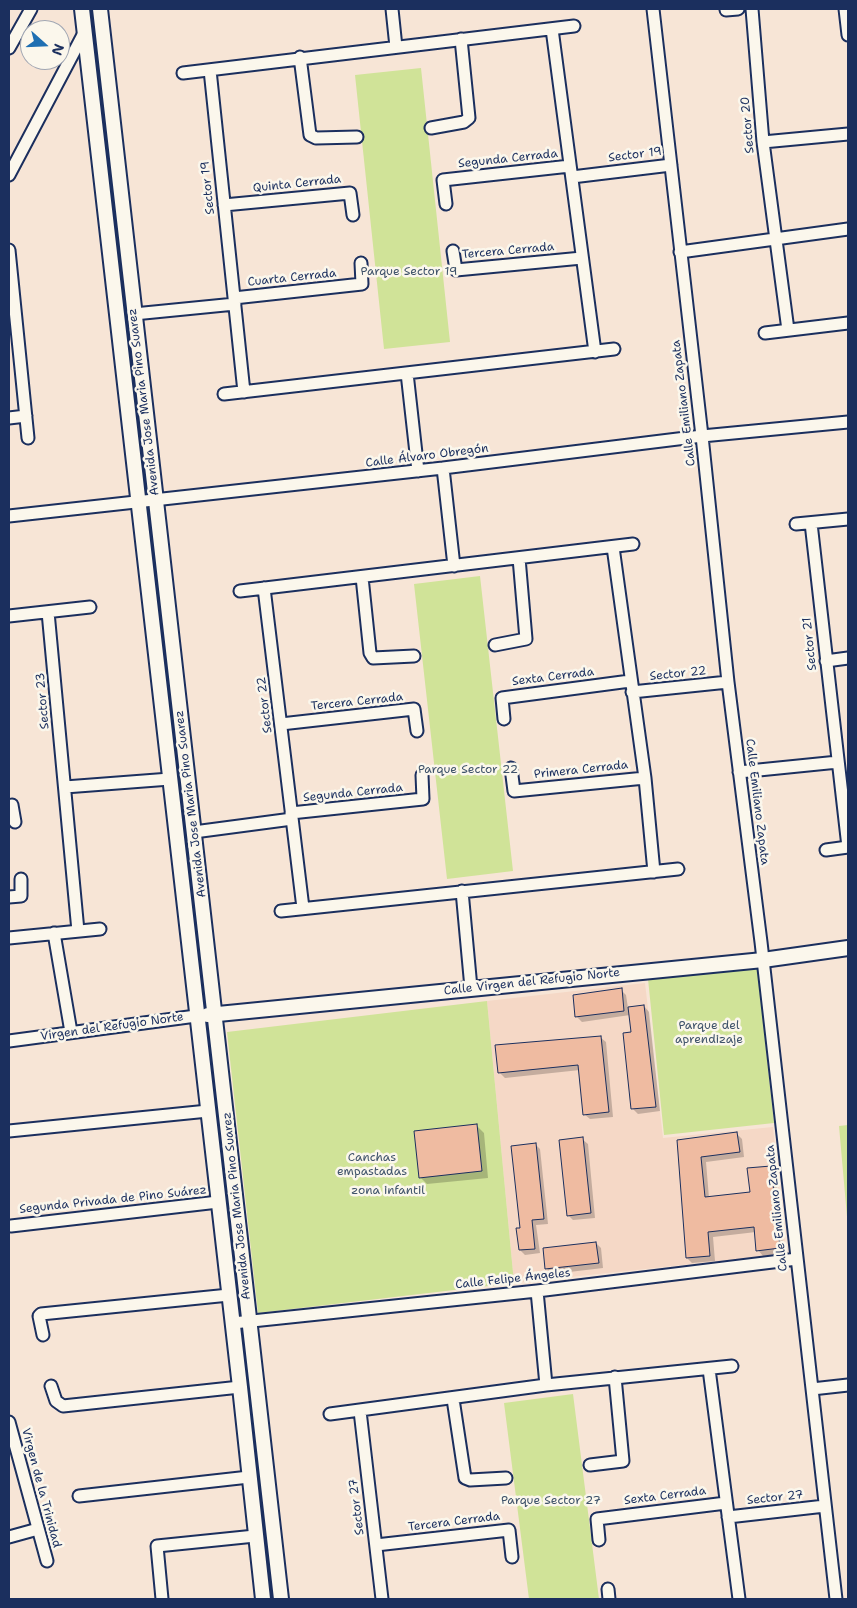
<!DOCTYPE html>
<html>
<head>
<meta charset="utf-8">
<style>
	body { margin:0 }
	#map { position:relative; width:857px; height:1608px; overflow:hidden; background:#f7e5d6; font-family:"Shantell Sans",sans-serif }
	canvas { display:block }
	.frame { position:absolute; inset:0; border:10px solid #1b2f5e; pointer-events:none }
	.north { position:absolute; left:20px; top:20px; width:50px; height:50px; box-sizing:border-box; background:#fbf7ec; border:1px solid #a1a7b3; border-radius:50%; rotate:110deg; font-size:14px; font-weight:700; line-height:20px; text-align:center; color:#1b2f5e }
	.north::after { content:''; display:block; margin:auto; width:18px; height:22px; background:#1f6fb2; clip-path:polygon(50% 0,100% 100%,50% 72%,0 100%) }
</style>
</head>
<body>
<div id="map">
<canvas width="857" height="1608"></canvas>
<div class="frame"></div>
<div class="north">N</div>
</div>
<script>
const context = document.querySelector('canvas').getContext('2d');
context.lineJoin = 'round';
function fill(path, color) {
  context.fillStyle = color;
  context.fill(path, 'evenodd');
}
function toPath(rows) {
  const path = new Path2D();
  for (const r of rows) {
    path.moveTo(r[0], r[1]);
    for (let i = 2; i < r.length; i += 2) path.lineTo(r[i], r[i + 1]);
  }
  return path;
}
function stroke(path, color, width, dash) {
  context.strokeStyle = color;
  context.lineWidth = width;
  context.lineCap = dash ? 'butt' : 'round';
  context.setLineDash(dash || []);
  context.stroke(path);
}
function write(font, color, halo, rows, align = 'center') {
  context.font = font + ' "Shantell Sans",sans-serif';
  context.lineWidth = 5;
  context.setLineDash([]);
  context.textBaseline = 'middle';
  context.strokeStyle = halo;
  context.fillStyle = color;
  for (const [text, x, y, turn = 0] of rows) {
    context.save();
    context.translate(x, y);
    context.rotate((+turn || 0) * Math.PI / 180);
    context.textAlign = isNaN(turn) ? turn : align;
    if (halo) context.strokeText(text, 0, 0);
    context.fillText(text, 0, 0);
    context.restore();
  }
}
fill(toPath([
	[645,983,663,1138,773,1127,786,1254,514,1283,487,1001]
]), '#f5d8c6');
fill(toPath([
	[421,68,450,342,384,349,355,75],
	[480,576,513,871,447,879,414,584],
	[757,967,774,1123,664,1135,648,979],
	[487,1001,514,1283,258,1313,227,1032],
	[848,1125,848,1228,839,1126],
	[573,1394,599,1599,529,1599,504,1403]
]), '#d0e398');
fill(toPath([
	[621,990,626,995,628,1008,644,1006,649,1012,660,1111,638,1114,633,1109,624,1034,632,1033,630,1015,582,1022,577,1017],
	[600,1037,606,1042,613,1117,590,1119,584,1114,580,1070,505,1078,500,1073],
	[477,1126,484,1133,488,1178,427,1184,420,1177],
	[737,1134,742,1139,744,1157,706,1162,709,1198,751,1193,770,1167,775,1172,784,1253,763,1256,758,1250,756,1232,713,1237,715,1261,692,1263,687,1258,678,1141],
	[582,1139,588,1144,595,1218,573,1220,568,1215],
	[535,1144,540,1149,548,1224,536,1225,540,1253,525,1255,520,1250,521,1229],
	[596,1243,601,1248,603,1268,552,1274,547,1269]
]), '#0003');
const building = toPath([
	[622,988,624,1011,575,1017,573,995,622,988],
	[644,1005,656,1107,631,1109,623,1033,631,1032,628,1007,644,1005],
	[601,1036,609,1112,583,1115,578,1065,498,1073,495,1045,601,1036],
	[477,1124,482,1171,419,1178,414,1131,477,1124],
	[737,1132,740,1152,701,1157,705,1197,750,1192,747,1168,771,1166,780,1248,756,1251,754,1227,708,1232,710,1256,686,1258,677,1140,737,1132],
	[583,1137,591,1213,567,1216,559,1140,583,1137],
	[536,1143,544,1219,532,1220,535,1249,519,1250,516,1228,520,1228,511,1146,536,1143],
	[596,1242,599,1263,545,1269,543,1248,596,1242]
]);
fill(building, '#efbba1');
stroke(building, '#1b2f5e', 1);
const minor = toPath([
	[392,9,396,47],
	[653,9,702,436,728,682,761,942,836,1599],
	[752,9,763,142,788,330],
	[845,9,848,35],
	[726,10,738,9],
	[552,29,595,352],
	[9,48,31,9],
	[300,57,310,135,316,138,357,137],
	[210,70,244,392],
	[183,73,574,26],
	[431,128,464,122,469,118,461,39],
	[763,142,848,134],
	[9,175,84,33],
	[572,177,671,165],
	[446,204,443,180,570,166],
	[224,205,350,193,353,215],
	[9,250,28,438],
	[453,251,456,270,582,258],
	[680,252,848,229],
	[234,298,362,284,361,263],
	[134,314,235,304],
	[765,333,848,323],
	[407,373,418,471],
	[224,394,614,349],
	[9,418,26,416],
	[443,468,454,566],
	[9,516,443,468,702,436,848,422],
	[811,523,848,847],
	[796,524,848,519],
	[613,547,645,778,654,872],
	[362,577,370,653,373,658,414,656],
	[264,588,303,908],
	[240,591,633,544],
	[48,612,78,931],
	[9,616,90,607],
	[495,645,526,639,519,558],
	[826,661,848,658],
	[632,692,728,682],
	[504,719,502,698,630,681],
	[281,724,414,709,417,731],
	[511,768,514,791,645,778],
	[739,772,838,762],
	[65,787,170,779],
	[9,806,12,805,15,822],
	[291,813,423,799,422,775],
	[194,832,292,819],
	[826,850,848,847],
	[462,891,471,988],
	[9,897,21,896,21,879],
	[281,911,678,869],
	[54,933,71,1032],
	[9,938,100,929],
	[9,1041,196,1016],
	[9,1131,208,1111],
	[11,1226,218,1202],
	[537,1291,546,1385],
	[233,1323,537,1291,797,1259],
	[43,1335,39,1316,41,1314,229,1295],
	[709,1369,739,1599],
	[51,1386,56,1401,63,1406,240,1387],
	[812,1389,848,1385],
	[453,1399,465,1478,470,1480,506,1478],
	[360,1411,382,1599],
	[330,1414,546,1385,732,1366],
	[9,1422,47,1561],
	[590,1465,623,1461,615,1377],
	[79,1496,249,1477],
	[728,1517,825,1506],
	[9,1537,38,1529],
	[599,1540,597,1519,726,1503],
	[376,1545,509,1530,512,1557],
	[608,1589,609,1599],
	[162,1599,157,1546,255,1536]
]);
const tertiary = toPath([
	[82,9,240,1387,263,1599],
	[100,9,281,1599],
	[208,1015,763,960,848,948]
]);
stroke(minor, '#1b2f5e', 15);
stroke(tertiary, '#1b2f5e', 18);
stroke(minor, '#fbf7ec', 11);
stroke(tertiary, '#fbf7ec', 14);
write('12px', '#1b2f5e', '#fbf7ec', [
	["Sector 20",748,125,-95],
	["Sector 19",635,155,-7],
	["Segunda Cerrada",508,159,-6],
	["Quinta Cerrada",297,184,-6],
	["Sector 19",208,188,-96],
	["Tercera Cerrada",508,251,-5],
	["Cuarta Cerrada",292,278,-6],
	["Avenida Jose Maria Pino Suarez",144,402,-97],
	["Calle Emiliano Zapata",684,403,-97],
	["Calle Álvaro Obregón",427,456,-7],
	["Sector 21",810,644,-96],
	["Sector 22",678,674,-6],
	["Sexta Cerrada",553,677,-7],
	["Sector 23",43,701,-95],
	["Tercera Cerrada",357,702,-6],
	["Sector 22",265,705,-97],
	["Primera Cerrada",581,770,-6],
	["Segunda Cerrada",353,793,-6],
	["Calle Emiliano Zapata",757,802,83],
	["Avenida Jose Maria Pino Suarez",191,804,-97],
	["Calle Virgen del Refugio Norte",532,982,-6],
	["Virgen del Refugio Norte",112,1027,-8],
	["Segunda Privada de Pino Suárez",113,1200,-6],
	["Avenida Jose Maria Pino Suarez",237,1206,-96],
	["Calle Emiliano Zapata",777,1208,-96],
	["Calle Felipe Ángeles",513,1279,-6],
	["Virgen de la Trinidad",41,1488,75],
	["Sexta Cerrada",665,1496,-7],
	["Sector 27",775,1498,-6],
	["Sector 27",357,1507,-97],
	["Tercera Cerrada",454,1522,-7]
]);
write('12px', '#3f536a', '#fbf7ec', [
	["Parque Sector 19",409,272],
	["Parque Sector 22",468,770],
	["Parque del",709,1026],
	["aprendizaje",709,1040],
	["Canchas",372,1158],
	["empastadas",372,1172],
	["zona infantil",388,1191],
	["Parque Sector 27",551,1501]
]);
</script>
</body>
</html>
